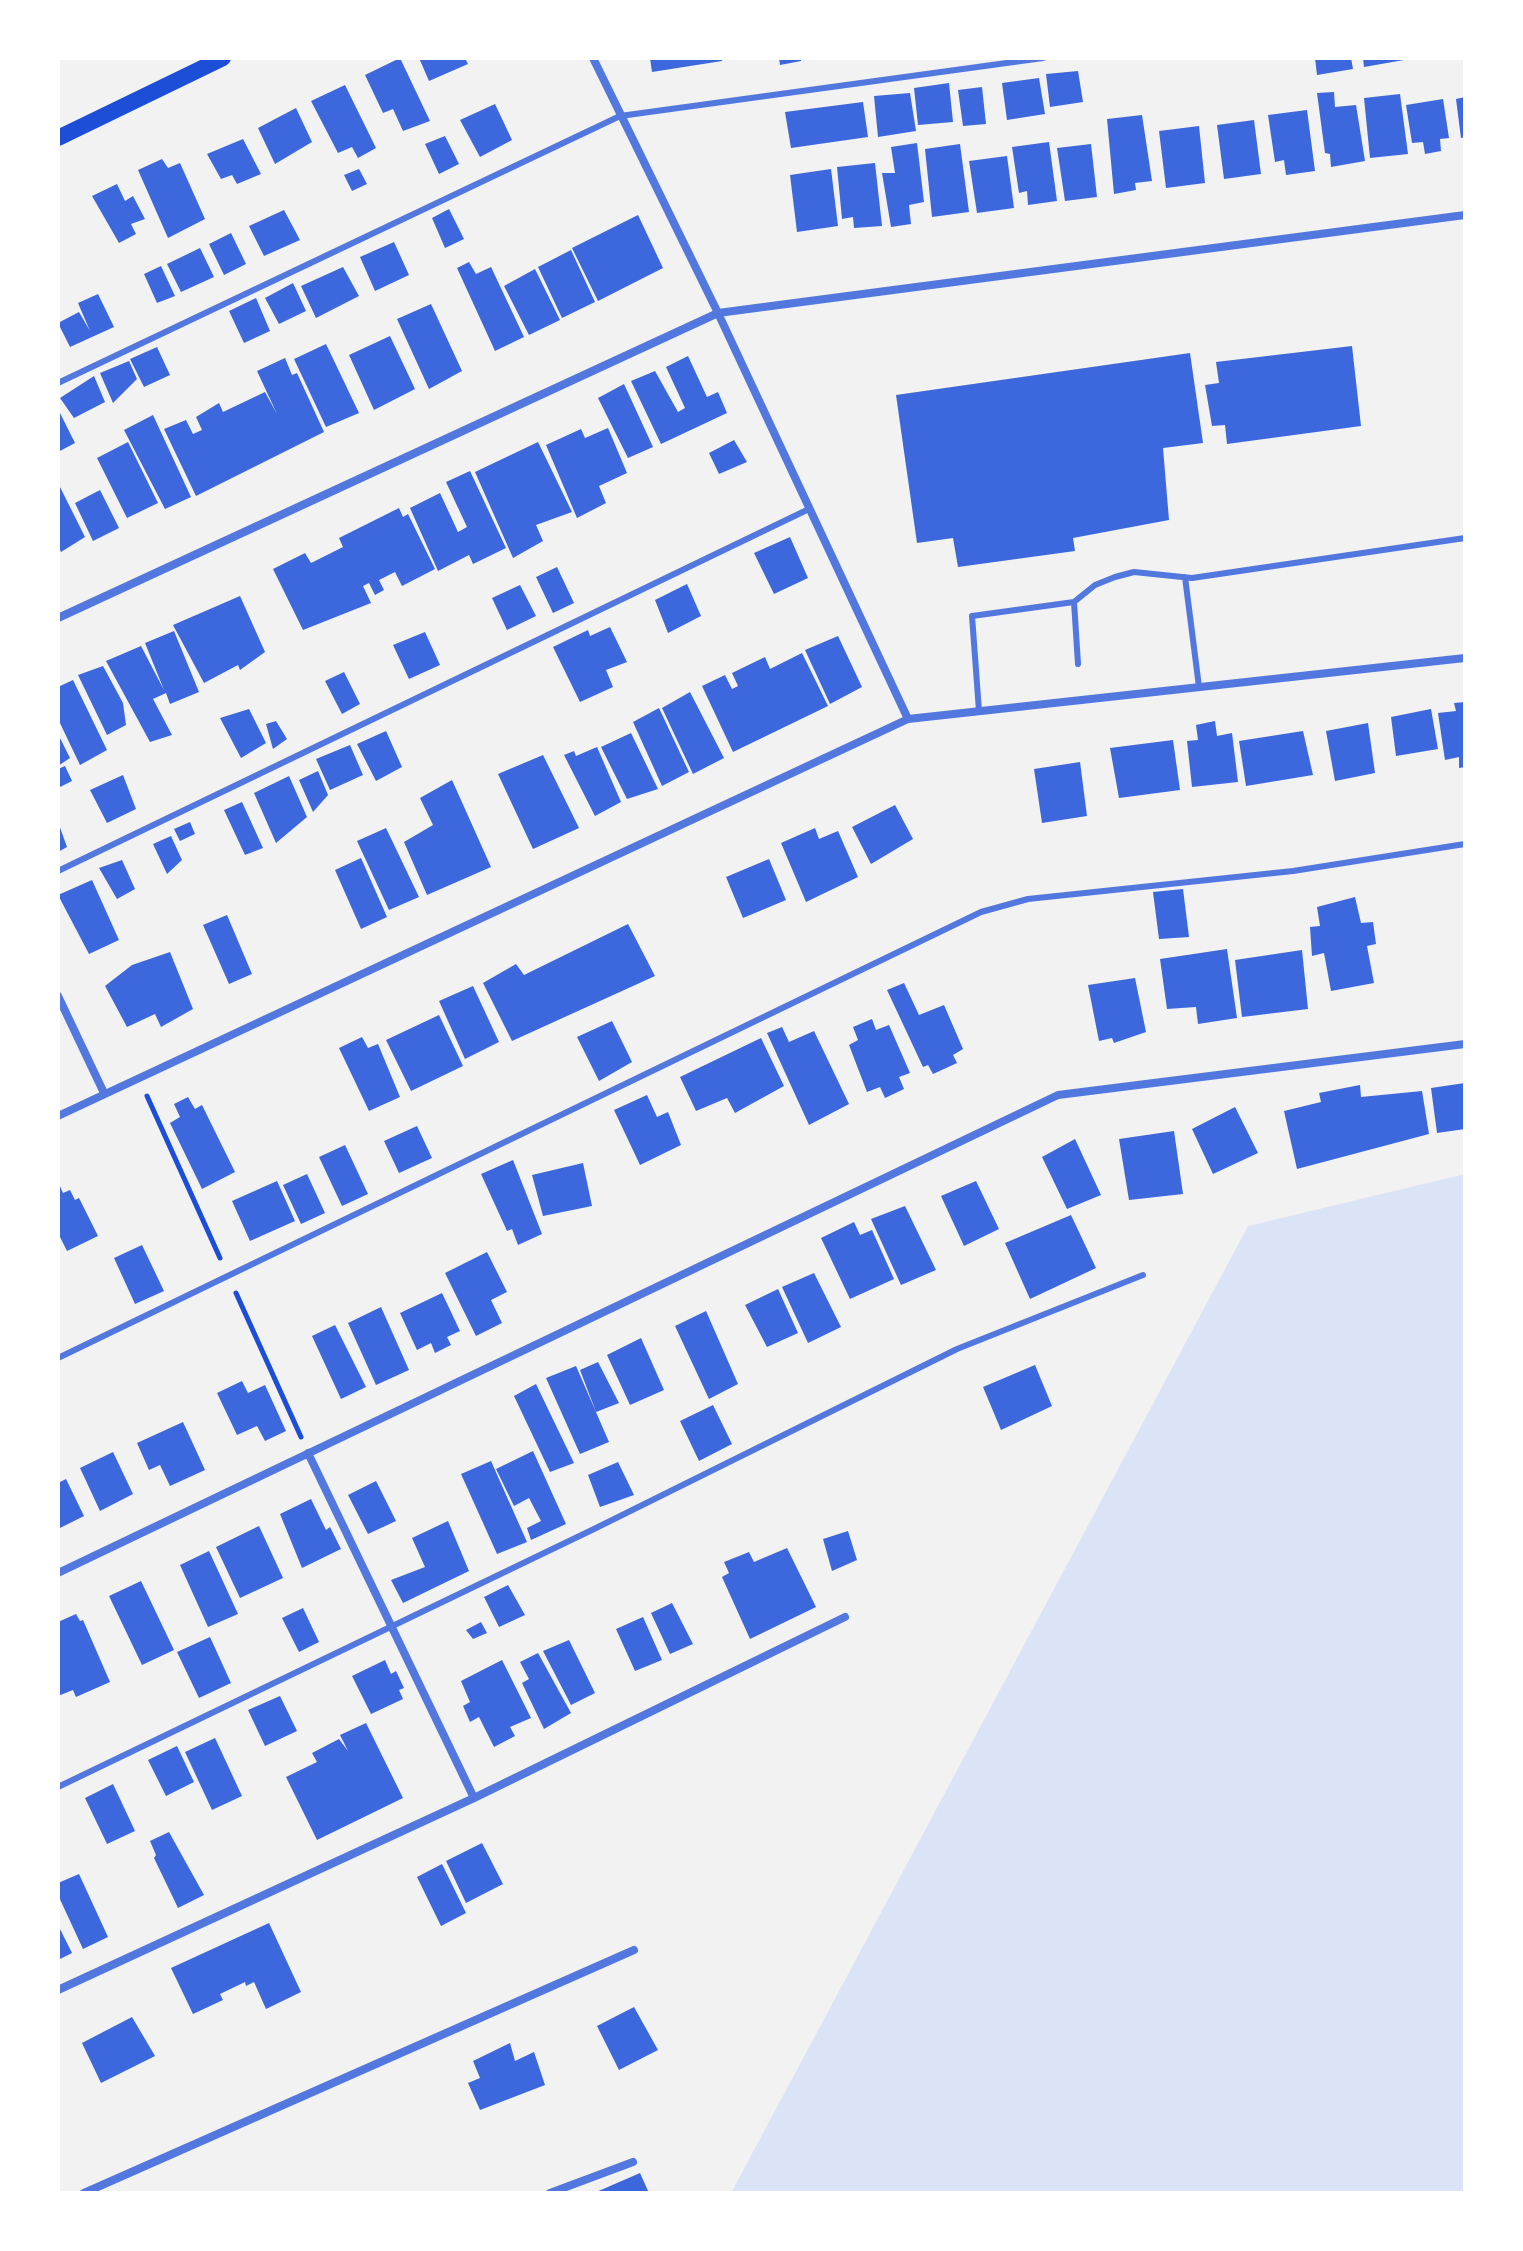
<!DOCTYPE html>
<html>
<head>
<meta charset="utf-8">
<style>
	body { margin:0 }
	#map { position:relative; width:1523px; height:2251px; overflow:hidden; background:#f2f2f2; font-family:"Asap Condensed",sans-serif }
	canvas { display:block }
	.frame { position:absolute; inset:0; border:60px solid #fff; pointer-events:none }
</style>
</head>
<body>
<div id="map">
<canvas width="1523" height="2251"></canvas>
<div class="frame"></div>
</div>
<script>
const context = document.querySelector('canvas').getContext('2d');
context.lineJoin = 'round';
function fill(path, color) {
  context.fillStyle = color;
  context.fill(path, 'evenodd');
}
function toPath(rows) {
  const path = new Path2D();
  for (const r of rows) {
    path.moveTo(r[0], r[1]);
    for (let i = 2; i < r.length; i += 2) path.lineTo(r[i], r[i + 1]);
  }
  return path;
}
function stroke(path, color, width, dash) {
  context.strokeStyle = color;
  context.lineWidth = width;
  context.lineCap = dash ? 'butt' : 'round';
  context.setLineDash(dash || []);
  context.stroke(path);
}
fill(toPath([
	[1465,1174,1465,2193,731,2193,1248,1226]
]), '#dbe4f7');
fill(toPath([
	[400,58,430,121,403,131,393,109,383,113,365,75],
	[419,58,465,58,468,64,429,81],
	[650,58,722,58,722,61,652,72],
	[779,58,801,58,801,61,780,65],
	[1315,58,1351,58,1353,69,1317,75],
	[1363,58,1403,58,1404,60,1364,67],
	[1078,71,1083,102,1050,107,1046,74],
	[1039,78,1045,114,1007,120,1002,83],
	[949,83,953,122,918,125,914,88],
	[345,85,376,148,358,158,352,147,338,153,311,101],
	[982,87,986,124,963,126,958,90],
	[1334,92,1335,107,1356,105,1365,161,1331,167,1330,154,1325,153,1317,93],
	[910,93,916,131,878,137,874,96],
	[1400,94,1408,154,1370,158,1364,98],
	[1465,97,1465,137,1461,138,1456,99],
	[1443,99,1449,138,1440,139,1441,151,1425,154,1423,142,1412,143,1406,105],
	[863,102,868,137,791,148,785,112],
	[495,104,512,140,480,157,460,120],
	[296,108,312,142,275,164,258,128],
	[1307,110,1315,171,1286,175,1284,160,1275,162,1268,115],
	[1142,115,1152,181,1135,183,1136,190,1114,194,1107,119],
	[1254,120,1261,174,1224,179,1217,125],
	[1199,126,1205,183,1166,188,1159,131],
	[445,136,459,164,439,174,425,144],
	[243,139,261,174,237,184,232,175,221,179,207,154],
	[1049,142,1057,201,1028,205,1027,191,1019,193,1012,147],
	[917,143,924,202,909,205,911,224,891,227,882,173,895,173,891,147],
	[960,144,969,212,932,217,925,149],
	[1091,144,1097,197,1065,201,1057,148],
	[1007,156,1014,208,977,213,969,161],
	[162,159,168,168,180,163,205,219,168,238,138,170],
	[875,163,882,226,854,228,853,217,842,219,837,167],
	[359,169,367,184,352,191,344,175],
	[831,169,838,226,797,232,790,175],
	[117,184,125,201,133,196,145,219,131,224,136,234,119,243,92,196],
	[449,209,464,239,445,248,432,218],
	[284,210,300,240,264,256,249,226],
	[638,215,663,268,598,301,572,248],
	[231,233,246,264,224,275,209,244],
	[394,242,409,275,375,291,360,257],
	[200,248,214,277,181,292,167,264],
	[571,250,595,302,562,318,538,267],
	[469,262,476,274,491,267,524,337,495,351,457,268],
	[161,266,175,296,157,303,144,274],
	[343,267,359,296,316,318,301,286],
	[535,269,560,320,529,335,504,286],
	[293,283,306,311,279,324,265,298],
	[98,294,114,327,70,347,58,323,79,312,90,331,78,303],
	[256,298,270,331,244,343,229,311],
	[431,304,462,371,429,389,397,319],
	[390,336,415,389,374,410,349,355],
	[326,344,359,413,326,427,294,359],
	[1352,346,1361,426,1227,444,1225,425,1212,426,1205,385,1219,383,1216,362],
	[157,347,170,375,144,387,130,359],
	[1190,353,1203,443,1163,448,1169,520,1073,538,1075,551,958,567,953,538,917,543,896,395],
	[688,356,707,397,718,392,727,413,661,444,631,381,655,371,678,412,685,408,666,367],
	[285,358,292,375,297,373,324,432,196,496,164,429,186,420,193,434,202,430,196,417,219,403,223,412,265,392,277,414,257,371],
	[129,361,137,379,113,403,100,373],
	[94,376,105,402,74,418,60,398],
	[624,384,653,447,628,458,598,398],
	[58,409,75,443,58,452],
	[153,415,191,497,165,509,124,430],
	[608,428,627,473,599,486,606,503,577,518,546,445,581,429,585,438],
	[734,440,747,462,719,474,709,453],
	[128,442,158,503,127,518,97,458],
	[538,442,572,512,536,525,543,541,513,558,475,472],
	[470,471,506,548,473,564,469,555,438,571,410,508,440,493,458,532,467,527,446,482],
	[58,483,85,537,61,552,58,546],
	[100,490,119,528,93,541,75,503],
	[399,508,403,517,408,514,435,569,402,586,395,572,379,580,384,590,375,595,369,583,363,586,371,603,303,630,273,569,305,553,311,563,343,547,339,538],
	[790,537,808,578,774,594,754,553],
	[557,567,574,603,553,613,536,577],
	[687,584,701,616,668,633,655,600],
	[520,585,536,616,507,630,492,598],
	[240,596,265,652,240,670,238,665,204,683,173,625],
	[610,627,627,662,606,670,613,687,580,702,553,647,588,630,590,636],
	[174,631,199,692,170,704,166,693,153,699,172,735,150,742,106,661,141,646,164,690,145,643],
	[425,632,440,665,409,679,393,645],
	[838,636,862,687,830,704,805,650],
	[802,653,828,706,733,752,702,686,725,675,732,689,738,686,732,673,765,657,770,669],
	[103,666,123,703,126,725,107,735,78,675],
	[344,672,360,704,342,714,325,681],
	[73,680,107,750,80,765,58,719,58,687],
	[690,692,724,758,693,774,662,708],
	[1465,702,1465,767,1459,768,1459,757,1445,760,1438,713,1456,711,1454,703],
	[659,708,689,772,662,786,633,722],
	[249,709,266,743,241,758,220,718],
	[1431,709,1438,749,1396,756,1391,717],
	[276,721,287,739,273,749,266,724],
	[1215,721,1217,736,1232,733,1238,782,1192,787,1187,741,1198,740,1196,725],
	[1368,723,1375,773,1335,781,1326,731],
	[386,731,402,767,376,781,357,744],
	[1303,731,1313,775,1246,786,1239,741],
	[631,733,658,789,627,799,601,747],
	[58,734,70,758,58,766],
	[1173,740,1180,790,1119,798,1110,748],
	[350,745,363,775,330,790,316,759],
	[597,747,621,802,595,816,564,755,574,751,576,756],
	[543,755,579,828,533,849,498,774],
	[1080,762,1087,816,1042,823,1034,769],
	[65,766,72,781,58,788,58,769],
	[318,771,328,795,313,812,299,780],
	[123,775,136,809,107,823,90,790],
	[289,776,307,817,276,843,254,793],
	[452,780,491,867,427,895,404,842,433,825,420,798],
	[242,802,263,848,245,855,224,810],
	[895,805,913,839,871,864,852,827],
	[58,822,67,847,58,852],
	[190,822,195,834,180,841,174,829],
	[386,828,419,897,389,910,357,841],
	[815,828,819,839,838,831,858,877,806,902,781,843],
	[171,836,182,860,167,874,153,844],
	[361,858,387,917,361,929,335,870],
	[769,859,786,900,743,918,726,877],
	[122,860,135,889,117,899,99,868],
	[92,880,119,940,89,954,58,895],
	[1183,889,1189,937,1159,939,1153,892],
	[1355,897,1361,923,1373,922,1376,944,1367,946,1374,983,1331,991,1324,953,1312,956,1310,927,1320,926,1317,907],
	[227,915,252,974,229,984,203,925],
	[628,924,655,976,512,1041,483,983,516,964,524,975],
	[1227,949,1237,1018,1198,1024,1196,1007,1167,1009,1160,959],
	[1302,950,1308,1009,1242,1017,1235,960],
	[170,952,193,1009,161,1027,155,1014,127,1027,105,986,132,965],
	[1135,978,1146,1032,1114,1043,1112,1038,1099,1041,1088,985],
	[904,983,919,1015,944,1005,963,1049,953,1055,957,1063,933,1074,928,1065,923,1067,887,990],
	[473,986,499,1042,465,1059,439,1001],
	[439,1015,463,1066,411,1091,386,1040],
	[872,1019,876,1030,889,1025,910,1073,899,1077,904,1089,885,1098,880,1087,867,1092,849,1045,858,1040,853,1027],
	[612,1021,632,1062,599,1081,577,1037],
	[782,1027,789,1042,814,1031,849,1104,809,1125,767,1033],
	[362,1037,368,1048,378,1044,400,1097,369,1111,339,1048],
	[761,1038,784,1086,735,1113,727,1098,696,1111,680,1077],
	[1465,1083,1465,1129,1437,1133,1431,1088],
	[1360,1085,1361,1097,1422,1091,1429,1134,1297,1169,1284,1111,1321,1102,1319,1093],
	[647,1095,657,1117,668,1112,681,1145,640,1165,614,1110],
	[188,1097,195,1109,202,1105,235,1172,202,1189,170,1123,180,1117,174,1104],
	[1235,1107,1258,1153,1213,1174,1192,1129],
	[417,1126,432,1158,399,1173,384,1141],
	[1174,1131,1183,1194,1129,1200,1119,1139],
	[1075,1139,1101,1195,1067,1209,1042,1157],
	[345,1145,368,1194,342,1206,319,1157],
	[513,1160,542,1234,518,1245,512,1229,507,1231,481,1174],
	[583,1163,592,1206,543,1216,532,1175],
	[307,1174,325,1213,301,1224,283,1185],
	[277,1181,295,1221,250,1241,232,1201],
	[976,1181,999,1229,964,1246,941,1196],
	[58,1182,63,1193,70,1190,75,1200,79,1198,98,1236,67,1251,58,1233],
	[905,1206,936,1270,901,1285,871,1219],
	[1071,1215,1096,1268,1030,1299,1005,1243],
	[854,1222,860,1235,872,1230,894,1279,850,1299,821,1238],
	[142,1245,164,1291,135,1304,114,1258],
	[487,1252,507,1292,491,1300,502,1323,476,1336,445,1273],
	[814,1273,841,1327,808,1343,782,1287],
	[778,1289,798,1333,767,1347,745,1305],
	[442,1293,460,1331,447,1337,451,1345,435,1353,431,1343,417,1350,400,1313],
	[381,1307,409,1370,376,1385,348,1323],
	[706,1311,738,1384,709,1399,675,1326],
	[335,1325,366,1387,341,1399,312,1336],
	[641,1338,664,1390,630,1405,607,1355],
	[598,1362,619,1403,596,1412,580,1370],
	[1035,1365,1052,1406,1001,1430,983,1387],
	[576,1366,609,1442,580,1454,546,1378],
	[242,1381,248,1393,265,1385,286,1431,265,1441,257,1426,237,1435,217,1393],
	[536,1384,574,1463,550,1472,514,1396],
	[713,1405,732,1444,699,1461,680,1421],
	[183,1422,205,1470,170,1486,160,1465,149,1470,137,1443],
	[533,1451,566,1524,531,1540,527,1528,541,1521,529,1498,514,1506,496,1469],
	[113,1452,133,1494,100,1511,80,1468],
	[491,1461,527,1542,497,1554,461,1474],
	[618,1462,634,1495,600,1507,588,1475],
	[66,1479,84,1516,58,1529,58,1483],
	[376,1481,396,1521,368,1534,348,1495],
	[311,1499,326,1530,330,1527,341,1549,302,1568,280,1514],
	[448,1521,469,1571,403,1603,391,1580,425,1567,412,1538],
	[259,1526,283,1578,240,1598,216,1547],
	[848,1531,857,1560,832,1571,823,1539],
	[787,1548,816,1607,750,1639,722,1577,729,1573,724,1562,749,1552,754,1562],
	[209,1551,238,1614,208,1627,180,1565],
	[141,1581,174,1650,142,1665,109,1596],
	[508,1585,525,1615,499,1627,484,1597],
	[672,1603,693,1644,670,1654,651,1613],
	[303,1608,319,1642,299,1652,282,1618],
	[76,1614,80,1621,83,1620,110,1682,76,1697,73,1690,58,1696,58,1622],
	[643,1617,662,1660,635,1671,616,1629],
	[481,1622,487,1633,473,1639,466,1630],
	[210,1637,231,1683,199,1698,177,1652],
	[569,1640,595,1693,571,1705,543,1651],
	[538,1653,571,1713,544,1729,522,1683,529,1679,520,1662],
	[385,1660,391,1674,396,1671,404,1688,399,1690,403,1699,371,1714,352,1676],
	[502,1660,531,1718,510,1727,515,1736,494,1747,479,1717,470,1722,463,1706,470,1702,461,1681],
	[280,1696,297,1731,265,1746,248,1710],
	[366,1723,403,1798,317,1840,286,1777,317,1762,312,1753,339,1739,348,1751,340,1735],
	[215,1738,242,1796,212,1810,185,1752],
	[177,1746,194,1782,166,1796,148,1760],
	[113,1784,135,1831,107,1844,85,1798],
	[169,1832,204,1895,178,1908,154,1858,156,1855,150,1841],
	[482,1843,503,1884,466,1903,446,1861],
	[442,1864,466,1913,441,1926,417,1877],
	[79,1874,108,1937,83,1949,58,1895,58,1883],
	[269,1923,301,1992,266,2009,254,1982,246,1986,245,1982,220,1994,223,2000,193,2014,171,1968],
	[58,1925,72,1953,58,1960],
	[634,2007,658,2050,619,2070,597,2026],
	[132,2017,155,2056,101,2083,82,2043],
	[510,2043,515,2061,534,2052,545,2085,480,2110,468,2083,480,2078,473,2061],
	[640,2173,649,2193,594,2193]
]), '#3d67dc');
stroke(toPath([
	[147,1096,220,1258],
	[236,1293,301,1437]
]), '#1d4ed8', 5);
stroke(toPath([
	[58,383,620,116,1043,58],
	[1185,577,1199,687],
	[1078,664,1074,602,1095,585,1115,577,1134,572,1192,578,1465,538],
	[979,711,972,616,1074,602],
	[58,871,809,509],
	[58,1358,981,912,1028,899,1293,871,1465,844],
	[58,1787,594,1529,957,1349,1143,1275]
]), '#5277de', 6);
stroke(toPath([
	[593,58,718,313,908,719],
	[58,618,718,313,1465,215],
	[58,996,104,1093],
	[58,1116,908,719,1465,658],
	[308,1453,474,1798],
	[58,1573,1058,1095,1465,1044],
	[58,1990,474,1798,845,1617],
	[84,2193,634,1950],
	[550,2193,633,2162]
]), '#5277de', 8);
stroke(toPath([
	[58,138,223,58]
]), '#1d4ed8', 16);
</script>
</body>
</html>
